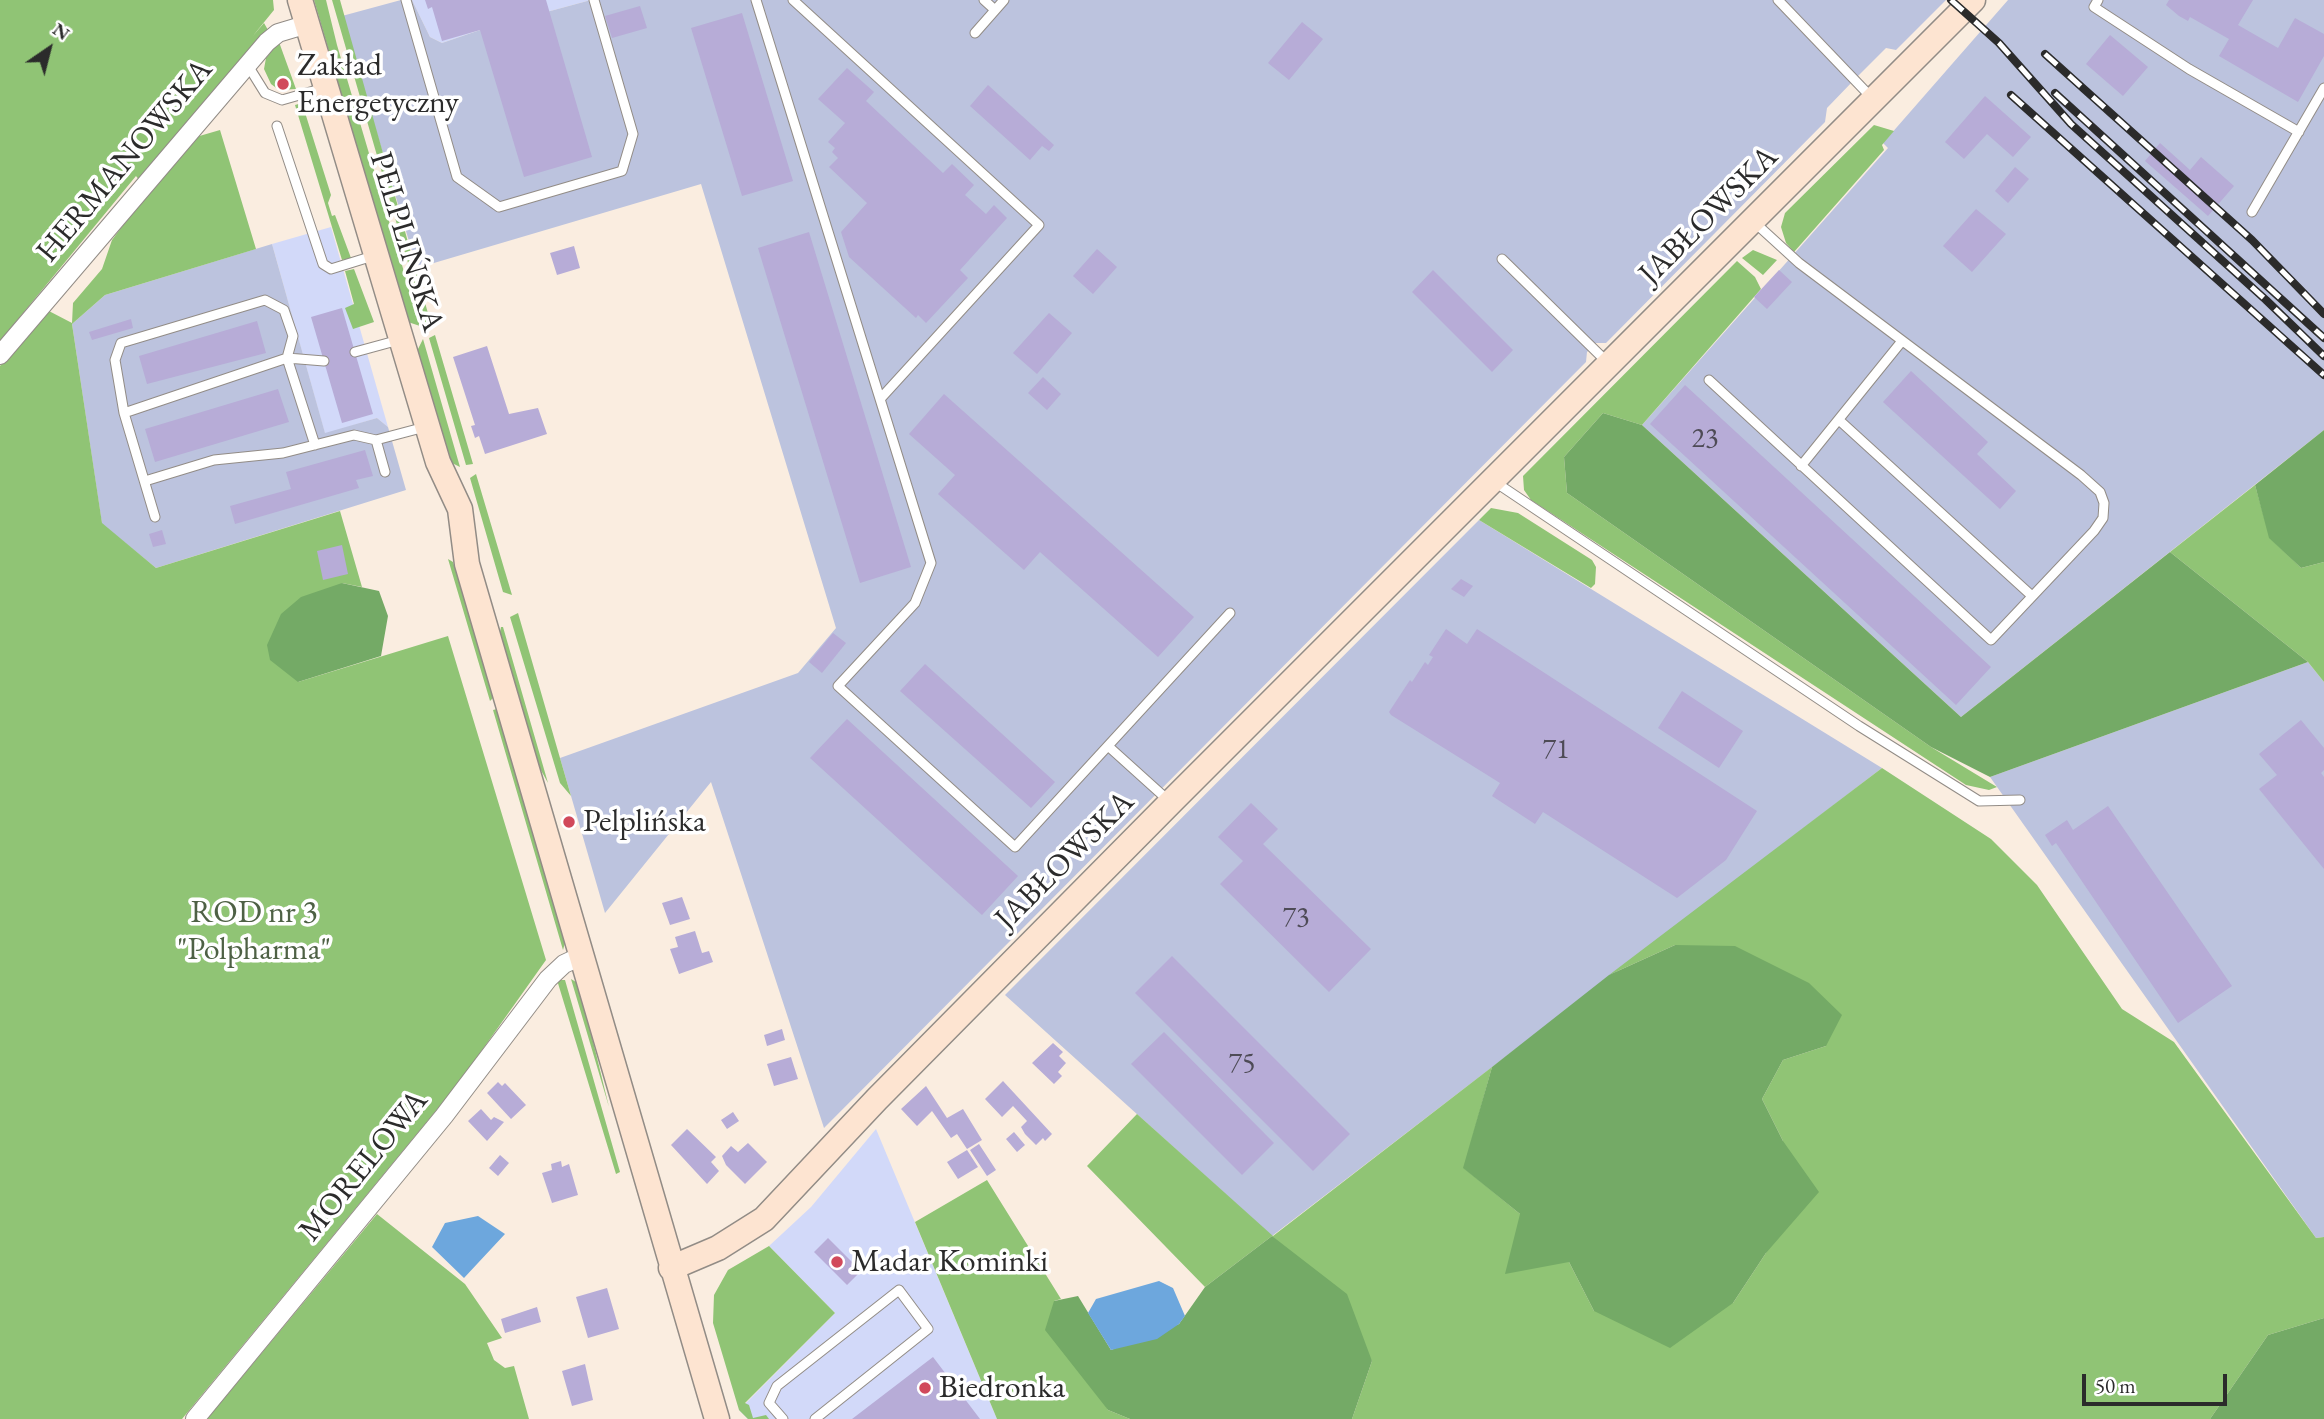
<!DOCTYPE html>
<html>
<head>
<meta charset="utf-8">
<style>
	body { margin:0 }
	#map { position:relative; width:2324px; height:1419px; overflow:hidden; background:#faede0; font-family:"EB Garamond",serif }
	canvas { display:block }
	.north { position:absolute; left:14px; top:14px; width:70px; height:70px; -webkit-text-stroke:5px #fff; paint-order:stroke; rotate:35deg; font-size:19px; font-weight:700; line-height:28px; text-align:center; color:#2b2b2b }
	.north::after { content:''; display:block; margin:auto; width:24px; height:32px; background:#2b2b2b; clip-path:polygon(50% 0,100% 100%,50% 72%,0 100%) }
	.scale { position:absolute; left:2082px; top:1374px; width:145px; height:32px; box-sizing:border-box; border:4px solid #2b2b2b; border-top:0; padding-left:9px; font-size:21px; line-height:24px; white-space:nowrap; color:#2b2b2b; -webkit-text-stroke:5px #fff; paint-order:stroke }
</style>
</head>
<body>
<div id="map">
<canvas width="2324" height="1419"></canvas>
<div class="north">N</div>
<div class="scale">50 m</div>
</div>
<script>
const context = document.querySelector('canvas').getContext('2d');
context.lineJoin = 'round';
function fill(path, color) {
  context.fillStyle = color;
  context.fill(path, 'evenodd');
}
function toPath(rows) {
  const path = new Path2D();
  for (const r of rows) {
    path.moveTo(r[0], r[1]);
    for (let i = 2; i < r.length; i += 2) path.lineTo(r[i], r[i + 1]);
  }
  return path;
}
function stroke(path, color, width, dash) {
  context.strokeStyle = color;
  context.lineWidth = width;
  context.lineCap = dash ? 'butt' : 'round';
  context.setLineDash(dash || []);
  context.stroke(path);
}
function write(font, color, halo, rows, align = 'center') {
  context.font = font + ' "EB Garamond",serif';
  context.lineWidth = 7;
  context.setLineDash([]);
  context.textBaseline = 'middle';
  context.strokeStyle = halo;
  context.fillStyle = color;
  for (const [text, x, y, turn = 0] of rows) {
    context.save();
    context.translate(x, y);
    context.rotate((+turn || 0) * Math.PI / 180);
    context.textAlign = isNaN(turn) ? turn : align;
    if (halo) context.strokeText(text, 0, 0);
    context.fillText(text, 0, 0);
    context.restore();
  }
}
fill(toPath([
	[412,0,591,0,480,30,442,43,430,37],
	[331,227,388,427,377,418,325,434,272,244],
	[876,1129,997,1419,748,1419,739,1410,835,1313,769,1246,811,1207]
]), '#d2d9f9');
fill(toPath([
	[401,0,412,0,430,37,442,43,480,30,591,0,1946,0,1896,50,1886,48,1854,80,1827,108,1825,122,1606,343,1596,343,1587,352,1586,362,824,1128,711,782,605,913,560,758,798,673,836,628,701,184,417,268,342,16],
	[2008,0,2324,0,2324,430,1961,717,1642,425,1888,148,1883,143],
	[272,244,325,433,377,418,388,427,406,490,156,568,102,524,72,324,105,295],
	[1479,520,1882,768,1272,1236,1005,995],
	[2308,662,2324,682,2324,1237,2316,1238,1990,777]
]), '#bcc3de');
fill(toPath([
	[0,0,273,0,274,10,252,37,264,23,268,30,140,181,136,176,0,341],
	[314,0,326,0,337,45,420,326,408,322],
	[332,0,340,0,431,324,426,325],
	[279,42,296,89,279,90,271,84,264,69,266,58],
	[302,103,331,195,328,203,332,216,335,215,351,258,342,260,295,105],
	[1874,125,1894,131,1882,145,1884,150,1794,252,1786,243,1781,227,1785,213],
	[220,130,256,249,105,295,72,324,102,523,156,568,340,511,362,587,342,583,298,682,448,636,546,960,458,1084,182,1419,0,1419,0,366,47,310,72,323,73,303,102,269,112,240,155,182,196,137],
	[1753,250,1777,260,1763,275,1742,258],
	[1737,261,1755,277,1761,289,1642,425,1603,413,1564,457,1567,493,1931,747,1997,787,1989,790,1966,785,1531,500,1524,490,1523,476],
	[354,269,374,322,353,329,345,308,354,304,345,271],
	[435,335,473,464,466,465,429,338],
	[423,339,460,467,450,462,417,351],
	[476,474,512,595,503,592,470,478],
	[2255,485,2270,538,2301,568,2324,562,2324,682,2308,662,2170,552],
	[1491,508,1518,513,1592,560,1596,567,1595,584,1591,588,1479,520],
	[448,559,453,562,493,689,494,697,490,701],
	[518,613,571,796,560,783,510,617],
	[501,627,503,627,548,783,537,763,499,637],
	[497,709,566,939,563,950,493,710],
	[1882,768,1991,839,2037,885,2122,1009,2174,1042,2316,1238,2324,1237,2324,1318,2268,1335,2210,1419,1352,1419,1372,1361,1272,1236,1205,1287,1087,1166,1137,1114,1273,1236,1492,1067,1464,1168,1520,1214,1569,1262,1594,1311,1733,1303,1766,1253,1783,1141,1762,1099,1783,1060,1826,1046,1675,945,1609,975],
	[571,979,576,982,582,996,609,1107],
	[557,980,565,980,620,1172,616,1174],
	[987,1180,1061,1299,1054,1301,1108,1410,1130,1419,997,1419,915,1222],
	[377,1214,465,1284,502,1338,487,1343,494,1360,505,1368,514,1366,529,1419,207,1419],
	[769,1246,835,1313,745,1403,749,1405,753,1418,766,1415,769,1419,748,1419,739,1410,713,1323,714,1295,728,1270]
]), '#90c475');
fill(toPath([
	[1603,413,1642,425,1961,717,2170,552,2308,662,1990,777,1931,747,1567,493,1564,457],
	[2324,430,2324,562,2301,568,2269,538,2255,485],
	[342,583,379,591,388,616,381,656,298,682,270,660,267,645,281,614,301,597],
	[1675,945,1735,946,1809,983,1842,1015,1826,1046,1783,1060,1762,1099,1783,1141,1819,1192,1766,1253,1733,1303,1670,1348,1594,1311,1569,1262,1505,1274,1520,1214,1463,1168,1492,1067,1609,975],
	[1272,1236,1347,1294,1372,1361,1352,1419,1130,1419,1108,1410,1045,1330,1054,1301,1078,1296,1111,1350,1179,1324,1205,1287],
	[2324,1318,2324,1419,2210,1419,2268,1335]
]), '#74aa66');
fill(toPath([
	[478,1216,505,1234,464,1278,432,1247,445,1223],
	[1159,1281,1173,1288,1185,1316,1179,1324,1157,1339,1111,1350,1088,1313,1096,1299]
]), '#6da7dd');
fill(toPath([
	[425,0,546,0,592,157,524,177,480,30,442,41,432,7,428,9],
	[2169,0,2253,0,2238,25,2278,48,2295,18,2324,34,2324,56,2298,102,2219,56,2229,39,2190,17,2188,21,2179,16,2166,5],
	[640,6,647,28,612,38,605,16],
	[742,13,793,181,742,196,691,28],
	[1302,22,1323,39,1289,80,1268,63],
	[2110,35,2148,67,2123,96,2086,64],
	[847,68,874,92,866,101,943,173,952,164,974,185,965,195,986,214,994,205,1007,218,960,270,968,278,926,323,918,315,916,318,849,257,841,232,867,203,829,167,838,158,832,152,835,148,828,142,845,123,818,99],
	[988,85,1054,145,1049,151,1042,146,1030,160,970,106],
	[1985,96,2031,137,2013,157,1987,134,1964,159,1945,142],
	[2160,143,2190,170,2201,157,2234,186,2208,216,2145,161],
	[2015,167,2029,179,2008,203,1995,191],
	[1976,209,2006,234,1972,272,1943,246],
	[809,232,911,567,860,583,758,248],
	[574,246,580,268,557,275,550,253],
	[1097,249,1117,267,1093,294,1073,276],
	[1433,270,1513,350,1492,372,1412,292],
	[1779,270,1792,282,1767,309,1754,297],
	[342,308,373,414,342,423,311,317],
	[1049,313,1072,333,1037,374,1013,353],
	[131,319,133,328,92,340,89,332],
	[257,321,266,353,147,384,139,356],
	[487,346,509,414,538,408,547,434,485,454,479,436,475,438,471,426,475,425,453,357],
	[1911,371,1988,442,1977,454,2016,491,2000,509,1883,402],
	[1043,377,1061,394,1047,410,1028,393],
	[1685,385,1991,667,1956,705,1650,424],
	[278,389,289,422,155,462,145,429],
	[944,394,1194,617,1158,657,1040,552,1024,570,938,494,955,475,909,434],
	[365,450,373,476,356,480,359,488,235,524,230,506,291,489,286,472],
	[162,530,166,544,153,547,149,534],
	[342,545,348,574,323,580,317,551],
	[1461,579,1473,586,1464,597,1451,589],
	[1446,629,1467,644,1477,629,1757,811,1726,860,1677,898,1543,812,1535,824,1492,796,1500,783,1391,715,1389,712,1410,680,1412,682,1425,662,1428,665,1433,657,1429,655],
	[833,633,846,643,822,673,809,662],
	[925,664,1055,782,1031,808,900,691],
	[1682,691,1743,731,1719,768,1658,728],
	[847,719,1018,876,982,915,810,758],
	[2301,720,2324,748,2324,770,2321,773,2324,777,2324,869,2259,789,2277,775,2259,754],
	[1251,803,1278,829,1263,844,1371,949,1329,992,1220,884,1243,861,1218,837],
	[2108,806,2232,986,2178,1023,2056,843,2052,846,2045,835,2067,820,2073,830],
	[682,897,690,919,670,925,662,903],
	[695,931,702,953,709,951,713,962,679,974,670,949,678,947,675,937],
	[1172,956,1350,1134,1313,1171,1135,993],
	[782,1029,785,1040,767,1046,764,1035],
	[1164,1032,1274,1143,1242,1175,1131,1064],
	[1053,1043,1063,1052,1059,1056,1066,1063,1058,1072,1062,1076,1054,1084,1032,1063],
	[791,1057,798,1079,774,1086,767,1064],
	[1003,1081,1052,1134,1045,1141,1043,1138,1036,1145,1025,1134,1021,1127,1027,1121,1013,1106,1002,1117,985,1099],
	[498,1082,502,1086,505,1083,526,1105,511,1119,487,1093],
	[926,1086,947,1118,963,1109,982,1140,967,1149,957,1134,951,1138,932,1111,917,1126,901,1109],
	[481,1109,491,1120,494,1117,504,1122,487,1141,468,1121],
	[733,1112,739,1121,727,1129,721,1120],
	[687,1129,716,1157,711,1162,719,1171,707,1184,671,1145],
	[1014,1132,1025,1145,1017,1152,1006,1139],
	[748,1143,767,1162,745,1184,726,1165,722,1156,731,1146,738,1152],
	[979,1144,996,1170,987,1176,970,1150],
	[967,1150,978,1167,958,1179,947,1162],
	[500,1155,509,1163,498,1176,489,1168],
	[561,1161,562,1167,569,1164,578,1195,552,1203,542,1173,552,1170,551,1164],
	[828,1238,861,1271,847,1285,814,1252],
	[607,1288,619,1329,588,1338,576,1297],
	[537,1307,541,1322,505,1333,501,1319],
	[933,1357,980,1419,852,1419],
	[585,1364,593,1400,572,1406,562,1371]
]), '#b7acd7');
const lane = toPath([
	[406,0,457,177,499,207,622,171,633,134,594,0],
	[756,0,931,563,915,603,838,686,1015,847,1230,613],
	[793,0,1039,225,881,398],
	[984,0,995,10],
	[1778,0,1871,97],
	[2098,0,2094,7,2189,69,2299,132],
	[975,33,1004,0],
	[247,64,265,93,282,100,324,88],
	[277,126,323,264,331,269,373,256],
	[2252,212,2324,88],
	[1502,259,1607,362],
	[355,352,399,340],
	[1709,380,1991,640,2094,531,2103,518,2104,503,2100,492,2081,475,1799,263,1753,221],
	[124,413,287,358,324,361],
	[1839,420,2032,596],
	[376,440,385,472],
	[1801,466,1902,341],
	[145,481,214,460,283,453,354,435,376,440,425,427],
	[1495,482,1859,726,1979,801,2020,800],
	[155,517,124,413,115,360,121,343,265,300,284,310,293,336,287,358,315,445],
	[1108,746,1169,801],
	[783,1419,769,1403,777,1386,899,1290,928,1329,815,1419]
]);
const street = toPath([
	[0,355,267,42,278,33,308,24],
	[195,1419,444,1116,548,979,564,964,581,956]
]);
const secondary = toPath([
	[300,0,438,462,460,509,467,564,717,1419],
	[671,1268,718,1248,764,1219,877,1099,1171,802,1973,0]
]);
stroke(lane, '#928c86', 11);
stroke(street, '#928c86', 20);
stroke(secondary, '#928c86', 27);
stroke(lane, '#fff', 9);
stroke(street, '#fff', 18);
stroke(secondary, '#fde4d1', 24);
const rail = toPath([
	[1951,0,1999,43,2071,124,2266,300,2324,356],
	[2045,54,2252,240,2324,314],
	[2055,93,2324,338],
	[2011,95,2324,375]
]);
stroke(rail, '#2b2b2b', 8);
stroke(rail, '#fff', 5, [16]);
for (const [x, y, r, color] of [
	[283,84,7,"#d1495b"],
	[569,822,7,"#d1495b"],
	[837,1262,7,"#d1495b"],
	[925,1388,7,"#d1495b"]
]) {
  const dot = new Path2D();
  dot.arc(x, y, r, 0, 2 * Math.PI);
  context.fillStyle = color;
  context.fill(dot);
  stroke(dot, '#fff', 2.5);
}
write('28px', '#4e4b56', null, [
	["23",1705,439],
	["71",1556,750],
	["73",1296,918],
	["75",1242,1064]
]);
write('32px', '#2b2b2b', '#fff', [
	["Zakład",297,66],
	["Energetyczny",297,103],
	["Pelplińska",583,822],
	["Madar Kominki",851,1262],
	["Biedronka",939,1388]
], 'left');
write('32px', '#2b2b2b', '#fff', [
	["HERMANOWSKA",125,161,-50],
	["JABŁOWSKA",1709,216,-45],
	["PELPLIŃSKA",406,242,73],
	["JABŁOWSKA",1065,861,-45],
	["MORELOWA",364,1166,-51]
]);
write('32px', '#4e6145', '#fff', [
	["ROD nr 3",254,913],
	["\"Polpharma\"",254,950]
]);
</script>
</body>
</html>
